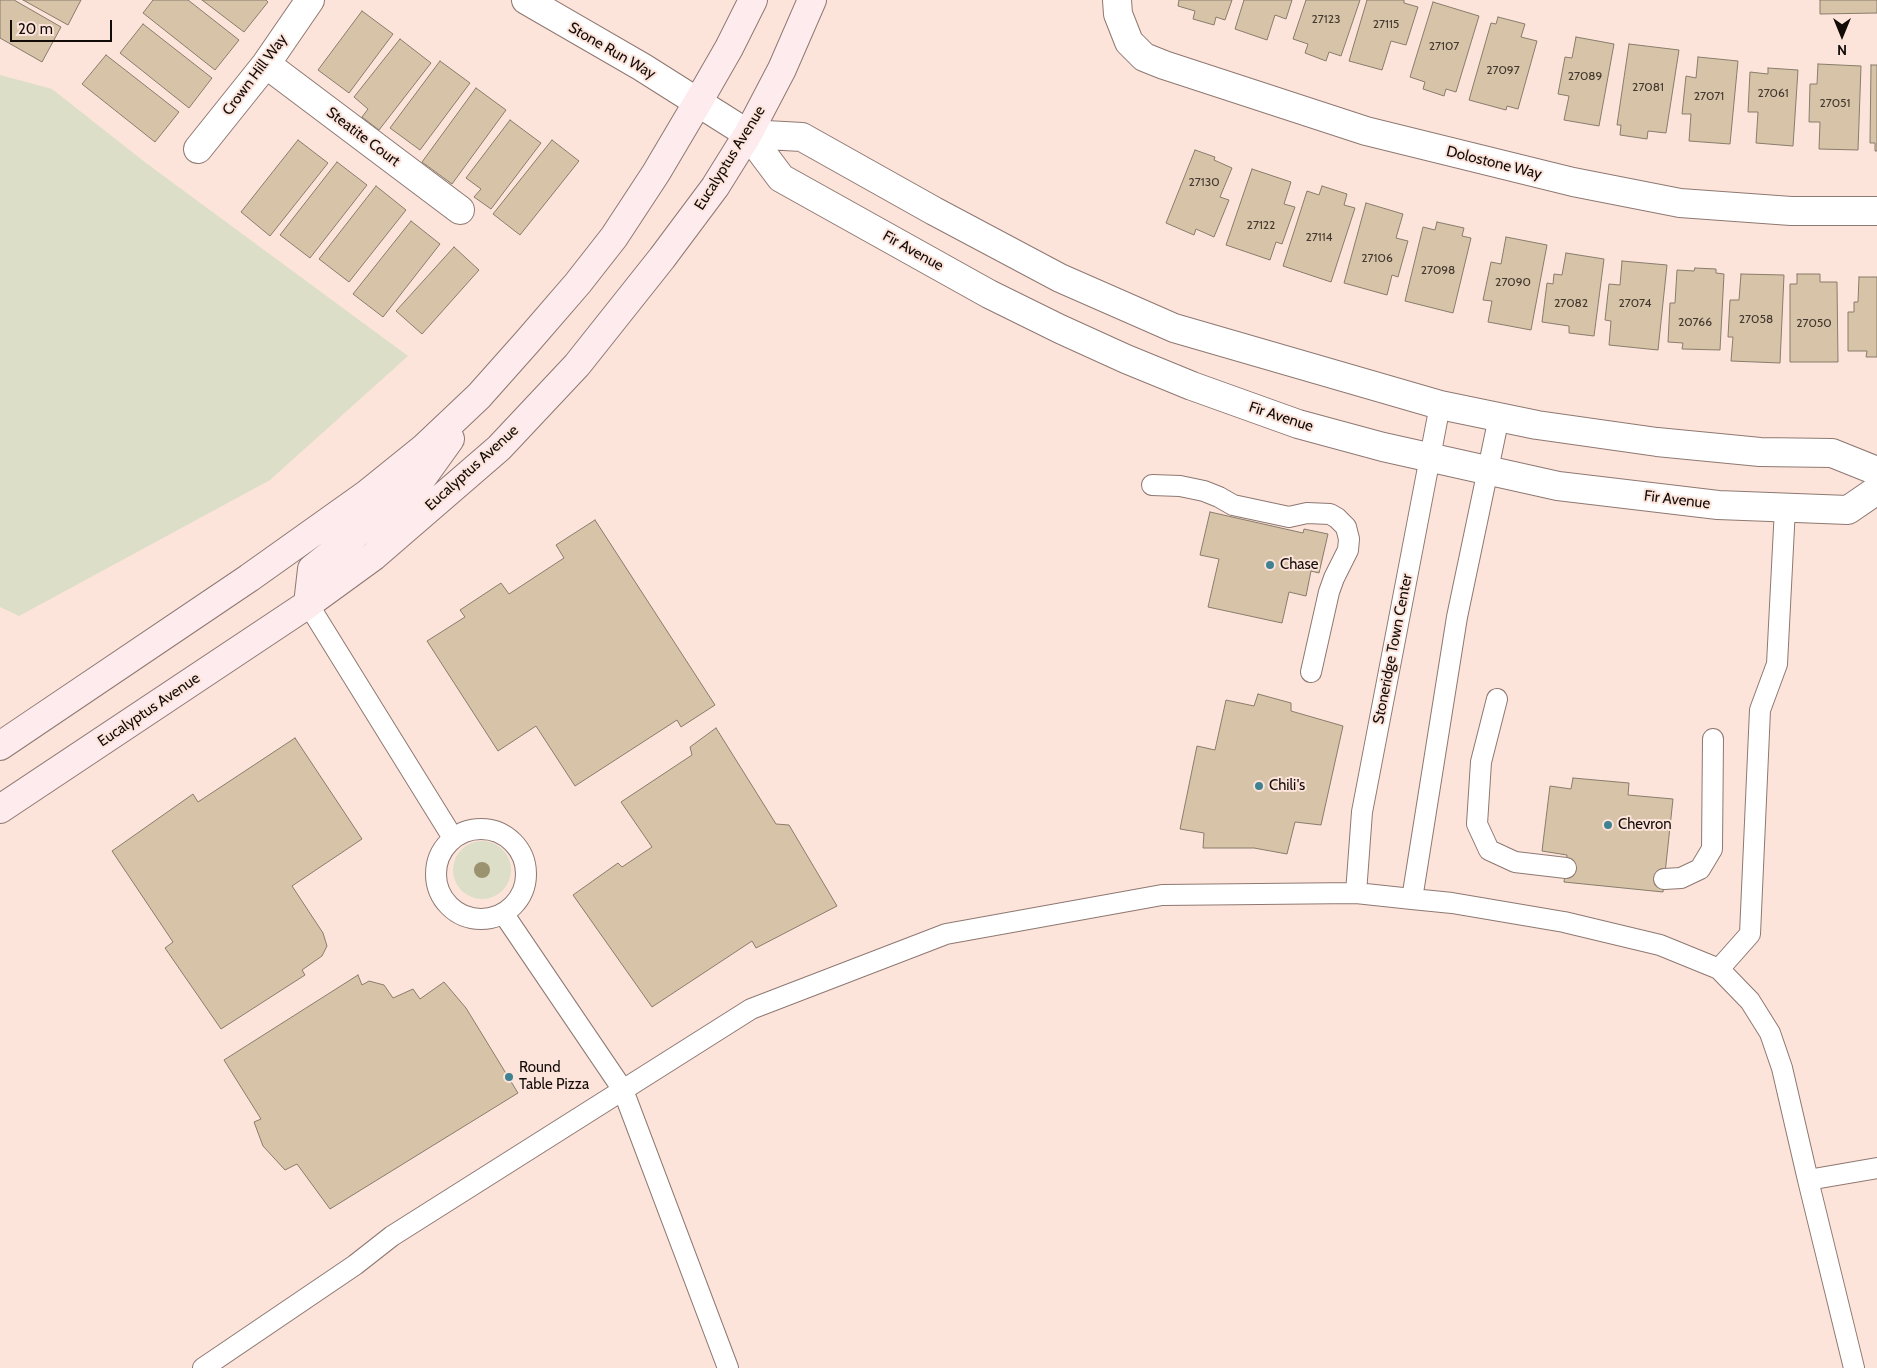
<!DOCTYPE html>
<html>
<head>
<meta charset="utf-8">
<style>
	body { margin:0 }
	#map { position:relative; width:1877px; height:1368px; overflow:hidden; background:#fce4db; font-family:Cabin,sans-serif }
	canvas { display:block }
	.north { position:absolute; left:1817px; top:10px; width:50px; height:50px; -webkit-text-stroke:4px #fce4db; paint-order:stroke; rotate:180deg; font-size:14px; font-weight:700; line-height:20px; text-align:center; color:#120b08 }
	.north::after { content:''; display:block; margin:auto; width:18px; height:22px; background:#120b08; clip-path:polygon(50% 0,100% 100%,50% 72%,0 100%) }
	.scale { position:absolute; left:10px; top:20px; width:102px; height:22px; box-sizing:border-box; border:2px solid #120b08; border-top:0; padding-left:6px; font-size:15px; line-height:18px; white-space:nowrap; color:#120b08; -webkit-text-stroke:4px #fce4db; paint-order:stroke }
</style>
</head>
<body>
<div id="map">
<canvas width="1877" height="1368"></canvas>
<div class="north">N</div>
<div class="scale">20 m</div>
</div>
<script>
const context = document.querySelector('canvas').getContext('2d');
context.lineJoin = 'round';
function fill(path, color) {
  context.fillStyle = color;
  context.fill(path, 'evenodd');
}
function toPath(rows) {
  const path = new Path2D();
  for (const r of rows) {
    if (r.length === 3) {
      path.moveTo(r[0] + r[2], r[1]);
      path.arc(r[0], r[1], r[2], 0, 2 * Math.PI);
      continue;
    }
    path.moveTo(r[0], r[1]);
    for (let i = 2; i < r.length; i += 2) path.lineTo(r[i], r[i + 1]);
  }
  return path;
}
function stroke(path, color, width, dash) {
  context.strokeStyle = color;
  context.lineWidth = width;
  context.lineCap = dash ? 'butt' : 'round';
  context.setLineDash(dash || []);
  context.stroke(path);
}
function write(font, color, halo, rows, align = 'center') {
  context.font = font + ' Cabin,sans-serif';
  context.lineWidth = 4;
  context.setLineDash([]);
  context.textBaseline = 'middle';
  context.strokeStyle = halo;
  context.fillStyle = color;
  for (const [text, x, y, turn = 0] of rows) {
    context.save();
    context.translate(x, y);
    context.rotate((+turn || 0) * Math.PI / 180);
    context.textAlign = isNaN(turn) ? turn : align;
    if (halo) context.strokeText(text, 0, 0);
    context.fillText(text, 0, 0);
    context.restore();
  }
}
fill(toPath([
	[0,75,52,89,146,163,408,356,270,480,19,616,0,607],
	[482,870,29]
]), '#dcdec7');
const building = toPath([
	[0,0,14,0,61,27,42,62,0,38,0,0],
	[23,0,81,0,68,25,23,0],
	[153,0,188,0,239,40,215,70,143,13,153,0],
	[202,0,266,0,268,2,244,32,202,0],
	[1179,0,1232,0,1225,20,1216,17,1214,25,1193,19,1195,11,1178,6,1179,0],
	[1244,0,1292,0,1286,19,1275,15,1267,40,1235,29,1244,0],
	[1306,0,1360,0,1341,56,1329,52,1326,61,1305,53,1308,44,1293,39,1306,0],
	[1367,0,1404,0,1404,3,1418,7,1406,45,1391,41,1382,70,1349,61,1367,0],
	[1820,0,1877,0,1877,13,1820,14,1820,0],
	[1433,2,1479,16,1456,92,1446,89,1444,96,1423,89,1425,82,1410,77,1433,2],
	[362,11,393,34,349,93,318,70,362,11],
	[1498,17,1525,24,1521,37,1537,41,1518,109,1507,106,1506,110,1469,100,1491,23,1496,24,1498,17],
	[143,24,212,78,189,108,120,53,143,24],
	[1576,37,1614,44,1599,126,1564,120,1569,96,1558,94,1565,57,1572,58,1576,37],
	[400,39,431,63,379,130,362,117,368,109,354,97,400,39],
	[1629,44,1679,50,1666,133,1648,131,1647,139,1620,135,1621,125,1617,125,1629,44],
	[106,55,179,112,155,142,82,84,106,55],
	[1698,57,1738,61,1730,144,1689,141,1691,114,1682,114,1686,76,1696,78,1698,57],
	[440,61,470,83,420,150,390,128,440,61],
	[1818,64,1861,66,1858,150,1819,149,1820,122,1809,122,1810,84,1817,84,1818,64],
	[1871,65,1877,65,1877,151,1875,151,1875,143,1870,143,1871,65],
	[1768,68,1798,70,1793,146,1756,143,1758,112,1748,112,1750,72,1768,74,1768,68],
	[476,88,506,110,452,184,422,162,476,88],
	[510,120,541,143,491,209,474,197,481,189,466,178,510,120],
	[298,140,328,163,270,236,241,212,298,140],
	[552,140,579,161,520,235,493,214,552,140],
	[1195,150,1215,157,1214,160,1232,168,1220,197,1229,200,1214,237,1196,229,1194,235,1166,223,1195,150],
	[337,162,367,185,310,258,280,235,337,162],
	[1252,169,1291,182,1284,204,1295,207,1282,244,1276,242,1270,260,1226,245,1252,169],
	[376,186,406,210,349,282,319,259,376,186],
	[1322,186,1347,194,1344,205,1355,208,1331,282,1283,266,1307,191,1319,195,1322,186],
	[1366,203,1403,214,1396,238,1408,241,1398,277,1392,275,1387,295,1344,283,1366,203],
	[411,221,440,244,383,317,353,294,411,221],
	[1437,222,1464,228,1462,236,1471,238,1453,313,1405,301,1423,227,1435,230,1437,222],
	[1506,237,1547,245,1531,330,1488,322,1492,301,1483,300,1491,262,1501,264,1506,237],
	[454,247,479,270,422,334,396,311,454,247],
	[1566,253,1604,259,1594,336,1569,333,1569,326,1542,322,1547,283,1553,284,1554,274,1562,275,1566,253],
	[1622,261,1667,265,1658,350,1609,345,1611,321,1605,320,1609,284,1620,285,1622,261],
	[1695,268,1716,269,1716,273,1724,274,1720,350,1682,349,1683,343,1668,342,1670,303,1675,303,1677,270,1694,271,1695,268],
	[1741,274,1784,275,1780,363,1731,361,1733,337,1728,337,1730,300,1739,300,1741,274],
	[1797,274,1820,274,1820,282,1837,282,1838,362,1790,362,1790,284,1797,284,1797,274],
	[1859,277,1877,277,1877,357,1866,357,1867,351,1848,351,1848,312,1854,312,1854,302,1858,302,1859,277],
	[1210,512,1303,533,1304,529,1328,534,1319,573,1311,571,1306,596,1289,592,1282,623,1208,607,1219,559,1200,555,1210,512],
	[595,520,715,705,681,727,677,720,575,786,536,726,498,751,427,641,465,617,460,610,501,583,509,594,564,558,556,545,595,520],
	[1258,694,1291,703,1291,711,1343,726,1321,825,1295,822,1287,854,1254,848,1203,848,1204,833,1180,829,1197,746,1215,750,1226,700,1254,706,1258,694],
	[716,728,776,824,789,825,837,906,756,948,752,941,652,1007,573,895,618,863,622,867,652,847,621,802,692,755,690,747,716,728],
	[295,738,362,839,292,886,323,933,327,946,322,956,302,970,305,975,221,1029,165,948,173,942,112,851,193,794,198,802,295,738],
	[1573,778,1629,783,1628,795,1673,799,1663,892,1564,882,1567,855,1542,851,1550,786,1571,789,1573,778],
	[358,975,362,985,369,981,384,985,393,998,413,989,420,999,444,982,466,1008,518,1093,330,1209,297,1164,285,1170,263,1146,254,1122,261,1119,224,1060,358,975]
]);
fill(building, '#d7c3a7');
stroke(building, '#887c6b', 1);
const lane = toPath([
	[1152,485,1180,486,1204,491,1219,497,1233,505,1289,517,1307,513,1330,514,1337,518,1346,527,1349,539,1348,550,1334,578,1329,592,1311,672],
	[308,604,453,838],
	[1497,699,1481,762,1477,824,1489,850,1515,862,1566,868],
	[481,874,45],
	[1664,879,1681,878,1700,869,1712,849,1713,739],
	[1356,893,1362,812,1440,405],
	[1412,899,1457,617,1499,417],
	[503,913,623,1090,728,1368],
	[1719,969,1750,934,1760,710,1777,664,1785,508],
	[1808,1180,1854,1368],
	[203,1368,355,1265,392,1236,751,1009,946,934,1162,895,1356,893,1412,899,1452,903,1564,922,1660,945,1719,969,1750,1001,1770,1033,1782,1068,1808,1180,1877,1168]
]);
const street = toPath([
	[526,0,642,67,748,134,781,178,989,294,1060,329,1126,359,1192,386,1298,424,1383,447,1558,486,1718,505,1848,510,1877,490],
	[1117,0,1118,14,1129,42,1144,57,1164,65,1366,131,1573,182,1680,203,1791,211,1877,211],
	[266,64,460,210],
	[748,134,802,137,934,211,1060,278,1174,328,1440,405,1537,425,1657,442,1760,452,1832,453,1877,471],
	[198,149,266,64,310,0]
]);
const secondary = toPath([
	[308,604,312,569,401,499,422,478,450,439],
	[0,746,249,578,367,494,424,448,479,396,527,342,578,283,614,237,656,173,698,102,729,48,753,0],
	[0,809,308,604,374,556,499,448,577,365,662,258,715,187,748,134,782,69,812,0]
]);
stroke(lane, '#8e7871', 22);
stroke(street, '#8e7871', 30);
stroke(secondary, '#8e7871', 30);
stroke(lane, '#fff', 20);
stroke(street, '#fff', 28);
stroke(secondary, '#fdebee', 28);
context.fillStyle = '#9b9270';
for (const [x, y] of [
	[482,870]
]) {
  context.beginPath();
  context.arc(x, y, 8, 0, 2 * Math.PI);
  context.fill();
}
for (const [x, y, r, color] of [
	[1270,565,5,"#3f8292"],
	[1259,786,5,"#3f8292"],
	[1608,825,5,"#3f8292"],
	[509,1077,5,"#3f8292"]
]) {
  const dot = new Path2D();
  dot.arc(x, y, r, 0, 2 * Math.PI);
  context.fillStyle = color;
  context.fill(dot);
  stroke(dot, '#fce4db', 2);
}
write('12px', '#433930', null, [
	["27123",1326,19],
	["27115",1386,24],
	["27107",1444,46],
	["27097",1503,70],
	["27089",1585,76],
	["27081",1648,87],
	["27061",1773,93],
	["27071",1709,96],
	["27051",1835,103],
	["27130",1204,182],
	["27122",1261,225],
	["27114",1319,237],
	["27106",1377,258],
	["27098",1438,270],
	["27090",1513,282],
	["27082",1571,303],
	["27074",1635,303],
	["27058",1756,319],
	["20766",1695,322],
	["27050",1814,323]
]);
write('15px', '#120b08', '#fce4db', [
	["Stone Run Way",612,51,30],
	["Crown Hill Way",255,75,-53],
	["Steatite Court",363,137,37],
	["Eucalyptus Avenue",730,158,-58],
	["Dolostone Way",1494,163,14],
	["Fir Avenue",913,251,29],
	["Fir Avenue",1281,417,18],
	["Eucalyptus Avenue",472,468,-42],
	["Fir Avenue",1677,500,7],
	["Stoneridge Town Center",1393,649,-79],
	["Eucalyptus Avenue",149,710,-34]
]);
write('15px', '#120b08', '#fce4db', [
	["Chase",1280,565],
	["Chili's",1269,786],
	["Chevron",1618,825],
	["Round",519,1068],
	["Table Pizza",519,1085]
], 'left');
</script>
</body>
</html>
